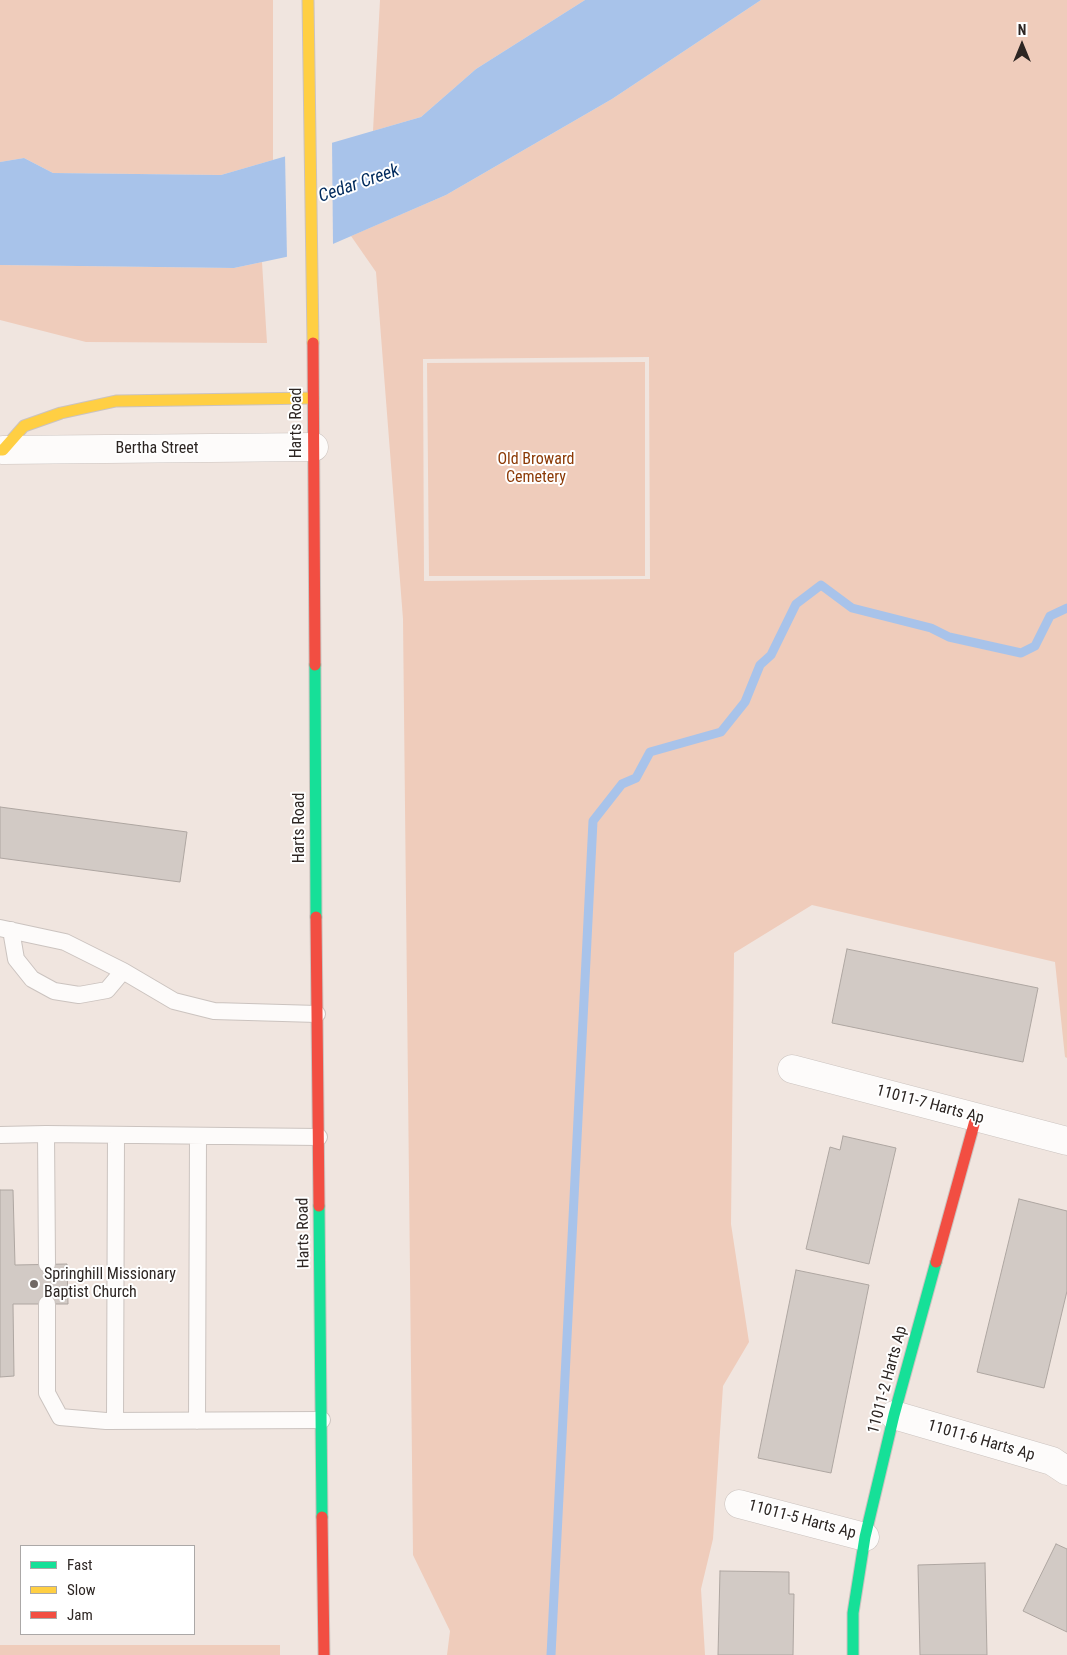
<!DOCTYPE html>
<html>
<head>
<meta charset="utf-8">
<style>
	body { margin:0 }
	#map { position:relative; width:1067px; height:1655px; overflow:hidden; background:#f0e5df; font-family:"Roboto Condensed",sans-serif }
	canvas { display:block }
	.legend { position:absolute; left:20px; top:1545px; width:175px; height:90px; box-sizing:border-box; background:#fff; border:1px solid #aba8a7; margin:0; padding:6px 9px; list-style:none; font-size:15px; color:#2d2623 }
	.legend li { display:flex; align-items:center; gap:10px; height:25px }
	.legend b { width:25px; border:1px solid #aba8a7 }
	.north { position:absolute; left:997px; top:20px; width:50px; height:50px; -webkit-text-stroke:4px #fff; paint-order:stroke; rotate:0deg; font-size:14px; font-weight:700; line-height:20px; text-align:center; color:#2d2623 }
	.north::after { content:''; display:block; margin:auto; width:18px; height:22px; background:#2d2623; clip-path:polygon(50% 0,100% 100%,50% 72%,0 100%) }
</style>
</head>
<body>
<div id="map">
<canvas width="1067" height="1655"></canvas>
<ul class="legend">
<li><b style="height:6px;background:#16e098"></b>Fast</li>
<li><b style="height:6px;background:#ffcf43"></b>Slow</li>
<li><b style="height:6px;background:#f24e42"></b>Jam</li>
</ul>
<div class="north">N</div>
</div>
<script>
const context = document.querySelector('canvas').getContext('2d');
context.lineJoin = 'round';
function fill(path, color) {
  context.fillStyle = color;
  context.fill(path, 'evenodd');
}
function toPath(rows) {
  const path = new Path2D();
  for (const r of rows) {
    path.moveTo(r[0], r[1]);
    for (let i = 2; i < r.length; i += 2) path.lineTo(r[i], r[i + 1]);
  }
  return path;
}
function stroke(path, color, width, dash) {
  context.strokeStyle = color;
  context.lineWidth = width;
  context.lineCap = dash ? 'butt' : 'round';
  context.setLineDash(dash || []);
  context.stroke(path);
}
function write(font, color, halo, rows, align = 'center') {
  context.font = font + ' "Roboto Condensed",sans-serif';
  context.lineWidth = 4;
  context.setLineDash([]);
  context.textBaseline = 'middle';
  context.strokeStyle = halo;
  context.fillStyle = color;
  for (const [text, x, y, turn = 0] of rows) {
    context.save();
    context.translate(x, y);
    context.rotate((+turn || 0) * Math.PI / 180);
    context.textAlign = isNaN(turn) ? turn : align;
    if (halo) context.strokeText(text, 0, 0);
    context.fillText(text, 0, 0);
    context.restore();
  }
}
fill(toPath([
	[0,0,273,0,273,160,221,175,53,173,24,158,0,162],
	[380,0,585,0,476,69,421,117,373,131],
	[761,0,1067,0,1067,1058,1065,1057,1055,962,812,905,734,953,731,1224,749,1342,723,1386,713,1539,701,1589,705,1655,447,1655,450,1631,413,1555,403,619,376,272,351,236,446,195,612,99],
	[649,357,650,579,424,581,423,359],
	[262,262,267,343,86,342,0,320,0,265,234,268],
	[645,362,645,576,429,576,427,363],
	[0,1645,280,1645,280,1655,0,1655]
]), '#efccbb');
fill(toPath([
	[585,0,761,0,612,99,446,195,319,250,234,268,0,265,0,162,24,158,53,173,221,175,421,117,476,69]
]), '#a8c3ea');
fill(toPath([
	[332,140,333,246,320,252,287,259,285,154]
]), '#f0e5df');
stroke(toPath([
	[551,1655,593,821,622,784,636,778,650,752,721,732,745,702,760,665,771,655,796,604,821,585,852,608,931,628,949,637,1021,653,1035,646,1050,616,1067,608]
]), '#a8c3ea', 9);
const building = toPath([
	[0,807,187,832,180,882,0,858,0,807],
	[847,949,1038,988,1023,1062,832,1023,847,949],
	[843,1136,896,1148,869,1264,806,1249,830,1147,840,1150,843,1136],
	[0,1190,13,1190,15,1265,67,1264,68,1304,13,1304,14,1376,0,1377,0,1190],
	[1019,1199,1067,1211,1067,1291,1044,1388,977,1372,1019,1199],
	[796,1270,869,1285,831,1473,758,1458,796,1270],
	[1056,1544,1067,1549,1067,1632,1023,1611,1056,1544],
	[985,1563,987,1655,920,1655,918,1565,985,1563],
	[720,1571,789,1572,789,1594,794,1594,793,1655,718,1655,720,1571]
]);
fill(building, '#d2cac5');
stroke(building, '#aea6a1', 1);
const lane = toPath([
	[0,928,65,942,123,971,174,1001,214,1011,317,1014],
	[11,930,16,959,32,979,54,991,79,995,107,990,123,971],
	[0,1135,46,1134],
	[47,1264,46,1134,319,1137],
	[47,1304,47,1393,60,1417,106,1421,322,1420],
	[115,1421,116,1135],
	[197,1421,198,1136]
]);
const street = toPath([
	[3,450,314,447],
	[792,1069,1067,1141],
	[894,1415,1052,1461,1067,1471],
	[739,1504,865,1537]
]);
const fast = toPath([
	[315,665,316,917],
	[319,1206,322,1517],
	[853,1655,853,1613,865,1537,894,1415,936,1262]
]);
const slow = toPath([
	[308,0,313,343],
	[0,450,3,450,24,426,61,413,116,401,313,398]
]);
const jam = toPath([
	[313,343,315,665],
	[316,917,319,1206],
	[936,1262,976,1117],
	[322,1517,324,1655]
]);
stroke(lane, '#cbc3bf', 18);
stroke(street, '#cbc3bf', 29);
stroke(fast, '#cbc3bf', 13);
stroke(slow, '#cbc3bf', 13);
stroke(jam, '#cbc3bf', 13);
stroke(lane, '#fdfbfa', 16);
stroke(street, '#fdfbfa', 28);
stroke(fast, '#16e098', 11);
stroke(slow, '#ffcf43', 11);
stroke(jam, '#f24e42', 11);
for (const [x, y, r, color] of [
	[34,1284,5,"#716965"]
]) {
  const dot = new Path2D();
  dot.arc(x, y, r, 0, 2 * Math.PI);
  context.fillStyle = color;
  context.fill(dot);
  stroke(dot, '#fff', 2);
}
write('16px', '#2d2623', '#fff', [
	["Harts Road",297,423,-90],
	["Bertha Street",157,449],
	["Harts Road",300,828,-90],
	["11011-7 Harts Ap",930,1105,15],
	["Harts Road",304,1233,-91],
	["11011-2 Harts Ap",888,1380,-75],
	["11011-6 Harts Ap",981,1441,16],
	["11011-5 Harts Ap",802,1520,15]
]);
write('16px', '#8c3a06', '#fff', [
	["Old Broward",536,460],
	["Cemetery",536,478]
]);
write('16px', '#2d2623', '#fff', [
	["Springhill Missionary",44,1275],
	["Baptist Church",44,1293]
], 'left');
write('italic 18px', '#002a5c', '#fff', [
	["Cedar Creek",359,184,-19]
]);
</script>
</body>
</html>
